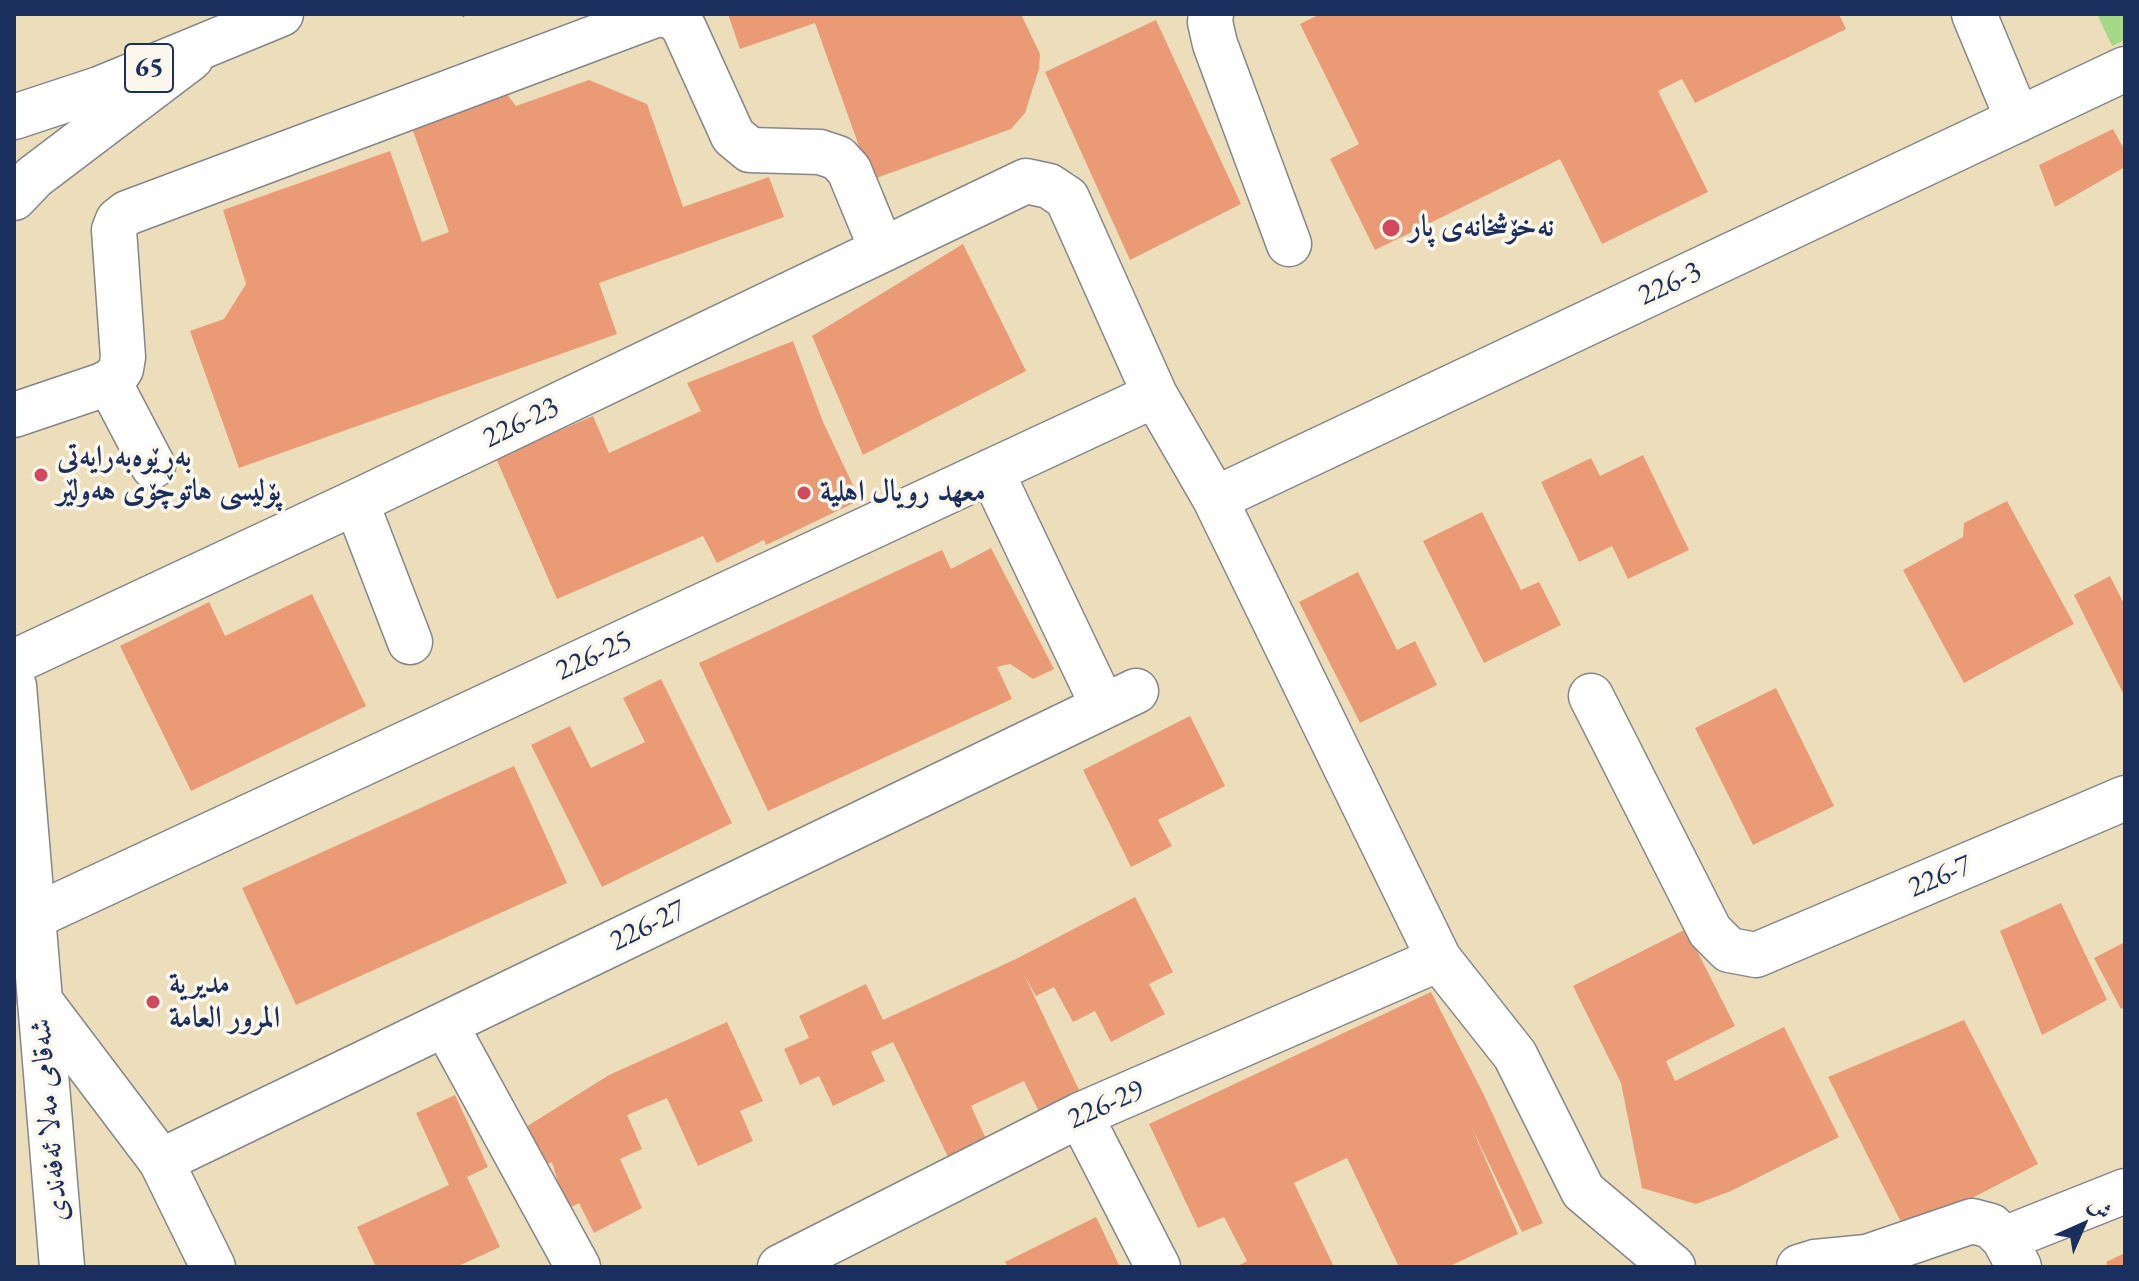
<!DOCTYPE html>
<html>
<head>
<meta charset="utf-8">
<style>
	body { margin:0 }
	#map { position:relative; width:2139px; height:1281px; overflow:hidden; background:#eddebb; font-family:"EB Garamond",Amiri,serif }
	canvas { display:block }
	.frame { position:absolute; inset:0; border:16px solid #1b2f5e; pointer-events:none }
	.north { position:absolute; left:2043px; top:1185px; width:80px; height:80px; -webkit-text-stroke:6px #fbf7ec; paint-order:stroke; rotate:45deg; font-size:22px; font-weight:700; line-height:32px; text-align:center; color:#1b2f5e }
	.north::after { content:''; display:block; margin:auto; width:28px; height:36px; background:#1b2f5e; clip-path:polygon(50% 0,100% 100%,50% 72%,0 100%) }
</style>
</head>
<body>
<div id="map">
<canvas width="2139" height="1281"></canvas>
<div class="frame"></div>
<div class="north">ش</div>
</div>
<script>
const context = document.querySelector('canvas').getContext('2d');
context.lineJoin = 'round';
function fill(path, color) {
  context.fillStyle = color;
  context.fill(path, 'evenodd');
}
function toPath(rows) {
  const path = new Path2D();
  for (const r of rows) {
    path.moveTo(r[0], r[1]);
    for (let i = 2; i < r.length; i += 2) path.lineTo(r[i], r[i + 1]);
  }
  return path;
}
function stroke(path, color, width, dash) {
  context.strokeStyle = color;
  context.lineWidth = width;
  context.lineCap = dash ? 'butt' : 'round';
  context.setLineDash(dash || []);
  context.stroke(path);
}
function write(font, color, halo, rows, align = 'center') {
  context.font = font + ' "EB Garamond",Amiri,serif';
  context.lineWidth = 7;
  context.setLineDash([]);
  context.textBaseline = 'middle';
  context.strokeStyle = halo;
  context.fillStyle = color;
  for (const [text, x, y, turn = 0] of rows) {
    context.save();
    context.translate(x, y);
    context.rotate((+turn || 0) * Math.PI / 180);
    context.textAlign = isNaN(turn) ? turn : align;
    if (halo) context.strokeText(text, 0, 0);
    context.fillText(text, 0, 0);
    context.restore();
  }
}
fill(toPath([
	[2097,14,2125,14,2125,40,2112,46]
]), '#a5d989');
fill(toPath([
	[728,14,1021,14,1040,54,1039,69,1025,113,1011,129,871,180,815,23,740,49],
	[1320,14,1839,14,1846,29,1695,103,1682,79,1658,91,1708,192,1602,244,1560,159,1375,250,1330,159,1359,144,1300,24],
	[1156,20,1241,204,1130,260,1045,72],
	[589,80,647,104,683,207,769,177,784,217,599,283,617,334,239,468,190,331,224,319,246,284,223,210,390,151,422,242,449,232,412,128,503,89,516,106],
	[2113,129,2125,151,2125,167,2055,207,2039,165],
	[963,244,1026,371,863,455,812,336],
	[793,341,823,422,860,500,766,545,764,540,717,563,703,536,557,599,496,458,593,416,609,453,701,411,687,383],
	[1643,455,1689,550,1628,579,1612,546,1579,562,1541,482,1591,458,1600,476],
	[2007,501,2074,624,1964,683,1903,570,1963,537,1964,523],
	[1482,512,1521,590,1539,582,1561,625,1484,663,1423,541],
	[991,548,1054,669,1033,679,1010,664,997,667,1012,699,768,811,699,663,942,550,951,569],
	[1358,572,1397,650,1415,641,1437,685,1360,723,1299,602],
	[2110,576,2125,606,2125,697,2074,595],
	[312,594,366,706,191,791,120,646,209,602,225,636],
	[661,679,732,823,602,887,531,745,570,726,591,768,645,742,623,698],
	[1776,688,1834,806,1753,845,1695,728],
	[1190,716,1225,786,1158,820,1172,846,1131,867,1083,770],
	[514,766,567,883,296,1005,242,888],
	[1135,897,1173,972,1149,984,1165,1014,1111,1042,1095,1011,1073,1022,1054,987,1036,996,1024,975,1081,1094,1040,1114,1024,1081,971,1106,986,1139,948,1157,893,1042,871,1052,885,1081,833,1106,819,1076,800,1085,784,1049,809,1038,799,1016,866,984,883,1020,1016,959],
	[2061,903,2107,1000,2042,1035,2000,931],
	[1686,929,1735,1026,1666,1061,1675,1081,1784,1027,1839,1137,1731,1191,1696,1204,1642,1188,1621,1083,1573,986],
	[2125,942,2125,1007,2121,1009,2094,958],
	[1431,992,1483,1093,1543,1223,1522,1232,1471,1126,1518,1234,1448,1267,1399,1267,1347,1158,1294,1183,1334,1267,1236,1267,1247,1261,1224,1217,1198,1228,1149,1124],
	[1964,1020,2038,1164,1906,1232,1828,1077],
	[727,1022,763,1101,740,1111,753,1141,698,1166,667,1098,627,1115,642,1149,620,1159,642,1208,594,1233,579,1203,566,1210,552,1162,537,1169,521,1130,609,1075],
	[455,1095,488,1167,467,1177,500,1247,456,1267,376,1267,357,1227,449,1185,416,1113],
	[1096,1217,1120,1267,1008,1267,1005,1262],
	[2125,1253,2125,1267,2108,1267,2106,1262]
]), '#ea9b76');
const minor = toPath([
	[660,14,676,18,684,28,733,136,750,150,820,152,838,158,849,170,882,250],
	[1211,14,1210,22,1215,44,1289,244],
	[1974,14,2018,120],
	[109,382,153,466],
	[14,415,103,385,114,379,121,369,123,357,114,230,118,220,127,213,658,14],
	[991,471,1103,706],
	[1215,499,2125,69],
	[356,502,410,642],
	[14,662,356,502,1026,181,1049,186,1067,198,1155,395,1215,499,1439,959,1515,1055,1583,1191,1673,1267],
	[1591,696,1710,931,1729,950,1756,955,2125,798],
	[33,917,1155,395],
	[40,1001,161,1161,213,1267],
	[445,1024,578,1267],
	[1080,1115,1158,1267],
	[161,1161,1136,691],
	[2004,1239,2125,1191],
	[780,1267,1080,1115,1439,959],
	[1799,1267,1815,1262,1867,1257,1972,1221,1991,1226,2004,1239,2019,1267]
]);
const major = toPath([
	[14,198,34,177,191,58],
	[14,686,62,1267]
]);
const highway = toPath([
	[14,117,99,89,281,14]
]);
stroke(minor, '#84868c', 47);
stroke(major, '#84868c', 47);
stroke(highway, '#84868c', 47);
stroke(toPath([
	[462,15,465,14]
]), '#84868c', 5, [2, 6]);
stroke(minor, '#fff', 44);
stroke(major, '#fff', 44);
stroke(highway, '#fff', 44);
for (const [x, y, r, color] of [
	[1391,228,10,"#d1495b"],
	[41,475,8,"#d1495b"],
	[804,493,8,"#d1495b"],
	[153,1002,8,"#d1495b"]
]) {
  const dot = new Path2D();
  dot.arc(x, y, r, 0, 2 * Math.PI);
  context.fillStyle = color;
  context.fill(dot);
  stroke(dot, '#fbf7ec', 3);
}
for (const [x, y, w] of [
	[149,68,48]
]) {
  const box = new Path2D();
  box.roundRect(x - w / 2, y - 24, w, 48, 6);
  context.fillStyle = '#fbf7ec';
  context.fill(box);
  stroke(box, '#1b2f5e', 2);
}
write('bold 28px', '#1b2f5e', null, [
	["65",149,68]
]);
write('bold 30px', '#1b2f5e', '#fbf7ec', [
	["نەخۆشخانەی پار",1409,228],
	["بەڕێوەبەرایەتی",57,458],
	["پۆلیسی هاتوچۆی هەولێر",57,492],
	["معهد رويال اهلية",820,493],
	["مديرية",169,985],
	["المرور العامة",169,1019]
], 'left');
write('30px', '#1b2f5e', '#fbf7ec', [
	["226-3",1670,284,-25],
	["226-23",521,423,-26],
	["226-25",594,656,-25],
	["226-7",1940,877,-23],
	["226-27",648,926,-26],
	["226-29",1106,1105,-24],
	["شەقامی مەلا ئەفەندی",50,1120,-95]
]);
</script>
</body>
</html>
